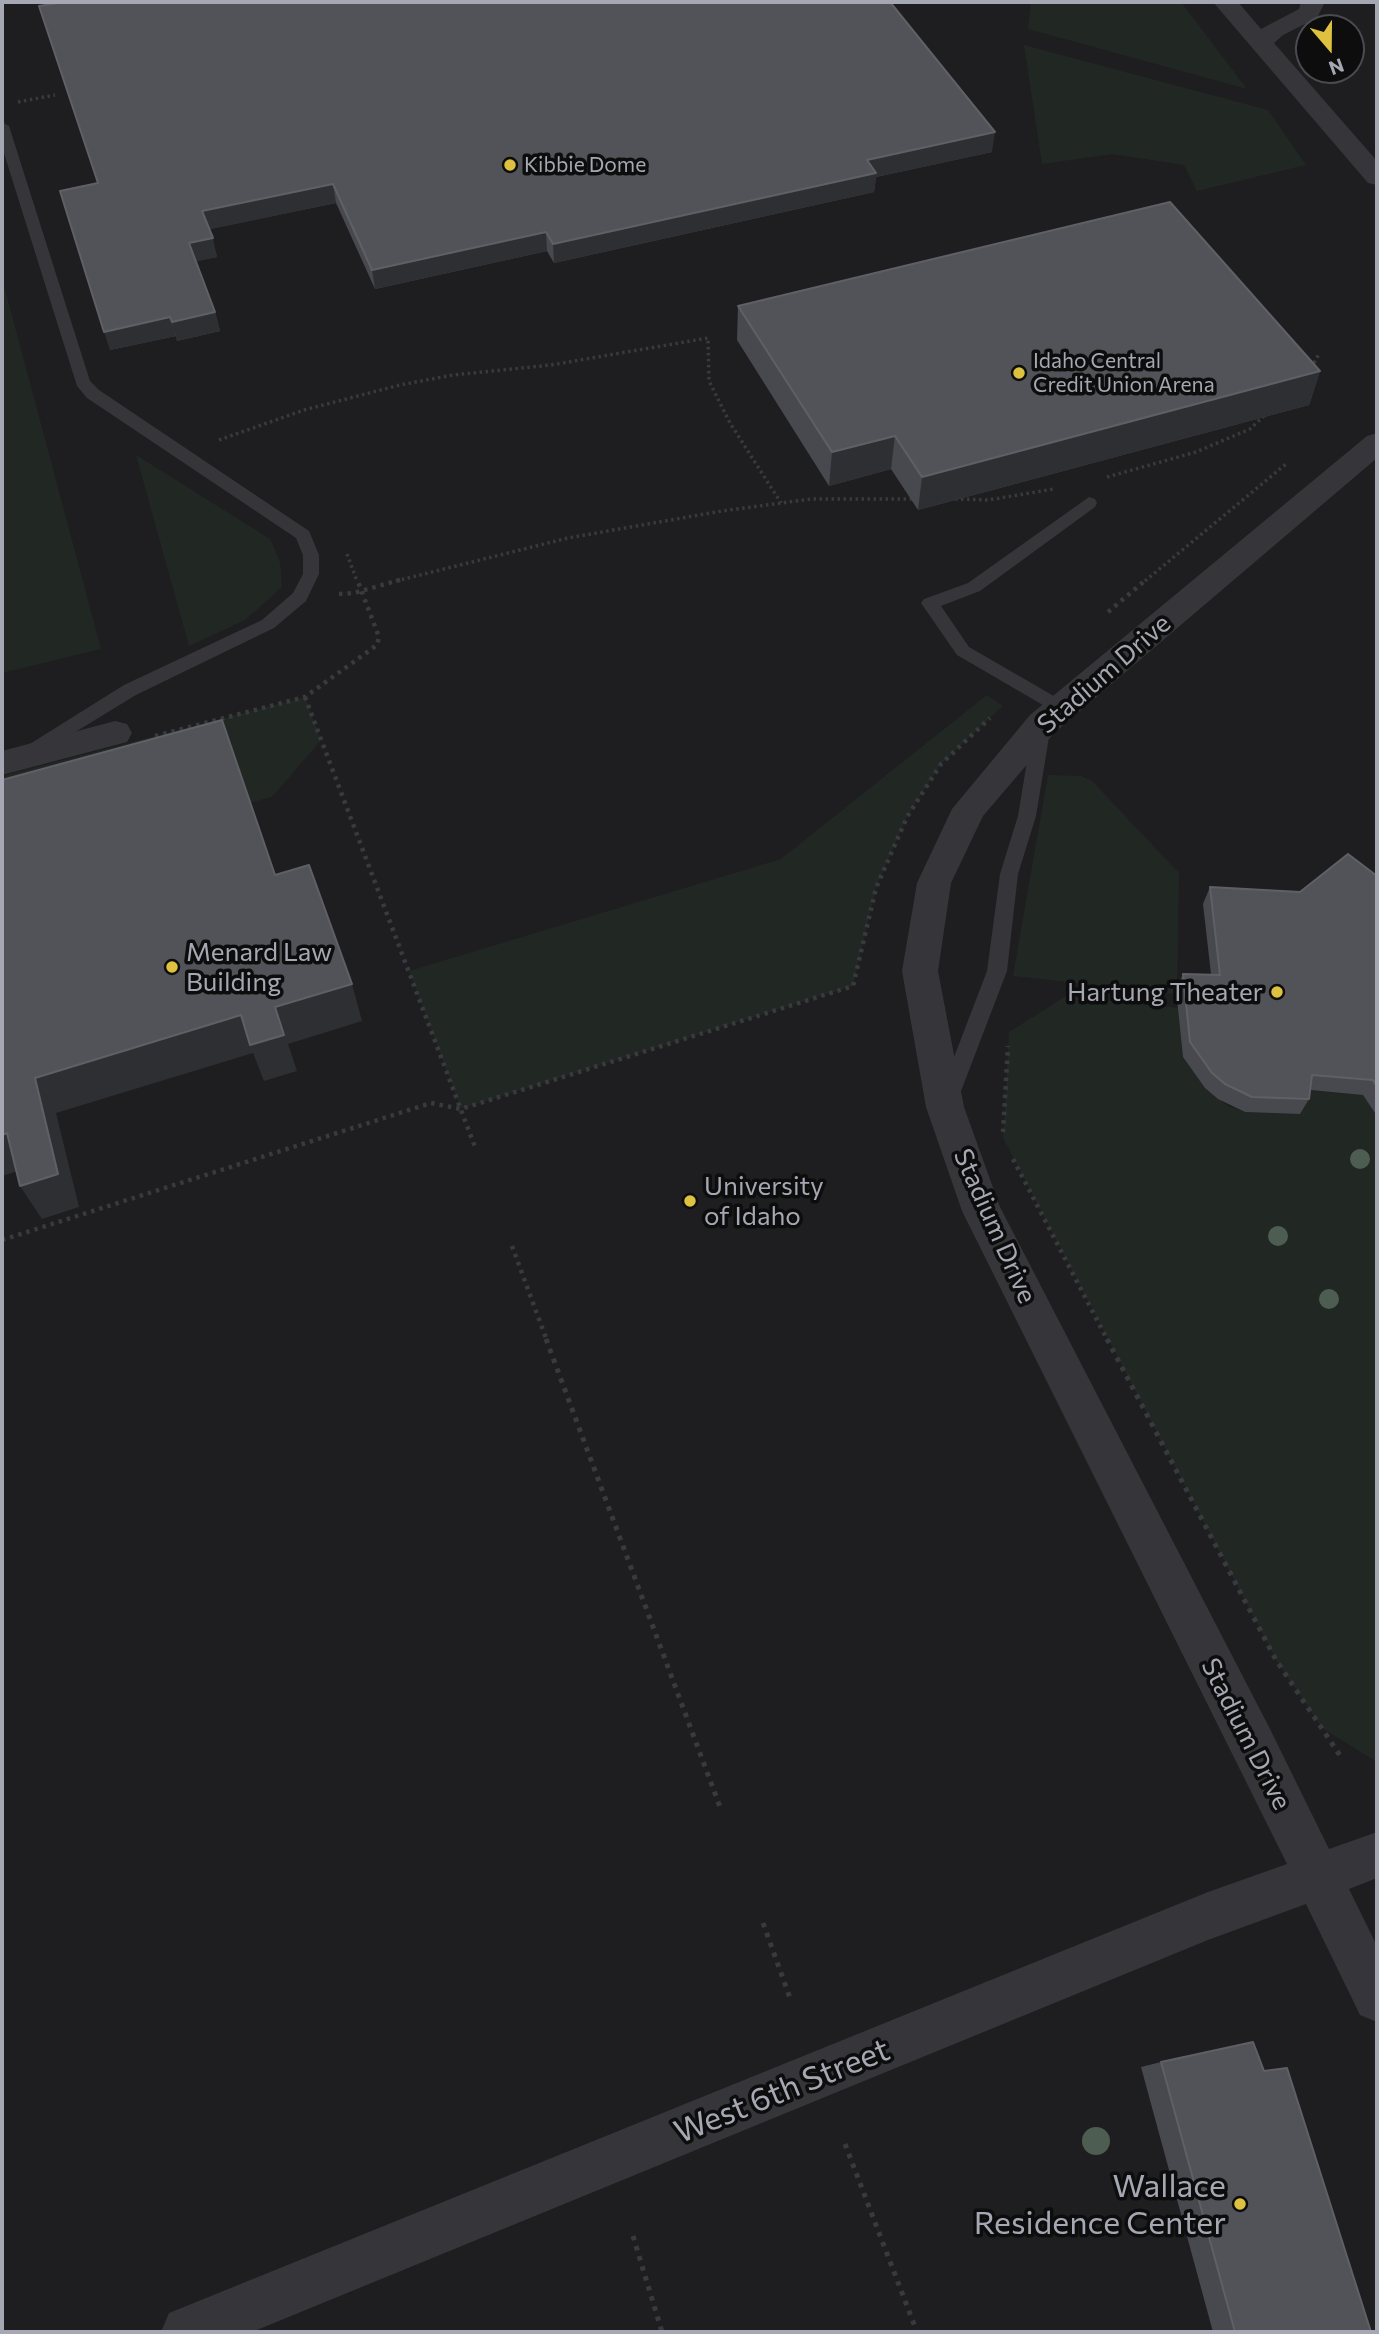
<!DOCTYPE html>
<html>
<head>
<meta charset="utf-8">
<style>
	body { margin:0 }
	#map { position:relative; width:1379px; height:2334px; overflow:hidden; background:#121213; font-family:Commissioner,sans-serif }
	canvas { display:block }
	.frame { position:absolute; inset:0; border:4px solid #a5a7b2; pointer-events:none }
	.north { position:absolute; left:1295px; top:14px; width:70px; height:70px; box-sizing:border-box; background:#0d0d0e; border:2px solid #4a4b50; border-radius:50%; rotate:160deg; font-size:19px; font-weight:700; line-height:28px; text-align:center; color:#a5a7b2 }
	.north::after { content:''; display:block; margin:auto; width:24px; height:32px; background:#dec23f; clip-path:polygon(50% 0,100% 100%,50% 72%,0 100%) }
</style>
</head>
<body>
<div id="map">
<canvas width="1379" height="2334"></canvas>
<div class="frame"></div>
<div class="north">N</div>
</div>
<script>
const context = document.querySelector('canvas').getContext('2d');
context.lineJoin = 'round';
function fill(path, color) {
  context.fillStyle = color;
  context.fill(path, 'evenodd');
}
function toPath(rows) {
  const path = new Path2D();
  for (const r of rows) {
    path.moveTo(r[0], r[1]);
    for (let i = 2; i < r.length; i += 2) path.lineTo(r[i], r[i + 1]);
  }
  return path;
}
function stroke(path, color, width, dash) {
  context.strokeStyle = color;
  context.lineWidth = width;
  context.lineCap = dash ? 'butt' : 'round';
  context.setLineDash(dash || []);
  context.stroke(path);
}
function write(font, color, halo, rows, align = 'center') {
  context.font = font + ' Commissioner,sans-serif';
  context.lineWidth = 7;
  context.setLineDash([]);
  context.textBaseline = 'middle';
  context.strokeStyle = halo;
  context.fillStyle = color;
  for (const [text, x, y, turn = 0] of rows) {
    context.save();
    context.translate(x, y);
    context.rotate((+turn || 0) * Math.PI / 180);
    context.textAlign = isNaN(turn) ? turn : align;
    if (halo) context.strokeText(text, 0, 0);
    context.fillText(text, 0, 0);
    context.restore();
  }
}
fill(toPath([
	[2,2,1377,2,1377,2332,2,2332],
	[1309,28,1351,28,1351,70,1309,70]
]), '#1e1e20');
fill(toPath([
	[1031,2,1181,2,1247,89,1028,29],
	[1024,45,1268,110,1306,165,1197,191,1184,165,1112,154,1042,164],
	[2,278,101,649,2,673],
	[136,455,270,539,280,562,282,587,245,620,189,646],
	[987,695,1003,706,941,764,907,817,876,888,853,986,461,1109,409,971,781,859],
	[305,697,321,740,272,797,249,803,2,827,2,776],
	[1048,775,1081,776,1092,781,1179,873,1177,994,1013,976],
	[1066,996,1179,1008,1183,1057,1205,1088,1228,1106,1245,1112,1300,1114,1304,1090,1363,1095,1377,1116,1377,1762,1322,1728,1276,1660,1003,1138,1009,1032]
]), '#212722');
stroke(toPath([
	[18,102,55,95],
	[1311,368,1319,354],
	[219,440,304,410,400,385,453,375,551,365,708,338,709,381,730,423,781,503],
	[1107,477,1196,452,1250,429,1266,414],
	[955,499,988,500,1054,489],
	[347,554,357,581],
	[396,581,568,538,722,511,811,499,915,499],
	[1145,581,1286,464]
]), '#393a3f', 3.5, [2.5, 3.5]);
stroke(toPath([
	[339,594,354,593,403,579],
	[1108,612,1147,579],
	[305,697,475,1147],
	[155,736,305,697,377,645,379,637,357,579],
	[1003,1132,1008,1046],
	[1013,1159,1108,1341],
	[2,1240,431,1103,461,1109,853,986,876,888,907,817,941,764,990,718],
	[512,1246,547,1341]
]), '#393a3f', 4.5, [3.5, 5]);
stroke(toPath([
	[546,1339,720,1807],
	[1107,1339,1276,1660,1341,1757],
	[763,1923,790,1998],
	[845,2144,917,2332],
	[633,2236,662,2332]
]), '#393a3f', 5, [4.5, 6]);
fill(toPath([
	[2,122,9,126,90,381,99,390,309,531,319,555,319,574,306,601,274,628,136,695,31,759,25,757,22,752,25,747,124,685,262,620,293,593,303,574,303,555,296,538,87,398,77,386,2,147,2,122],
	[1089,497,1095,499,1097,503,1095,507,980,591,941,606,969,647,1066,703,1069,708,1066,713,1060,715,957,655,921,603,924,599,968,583,1089,497],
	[1042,718,1048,720,1051,725,1036,816,1018,874,1007,971,958,1099,955,1105,948,1108,941,1105,938,1099,987,971,1000,874,1018,816,1033,725,1036,720,1042,718]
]), '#35353a');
fill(toPath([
	[1213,2,1238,2,1261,29,1299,9,1301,2,1325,2,1317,18,1283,35,1274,43,1377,161,1377,185,1368,183,1213,2],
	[1377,433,1377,458,1054,733,983,816,951,883,938,971,964,1107,1000,1207,1269,1727,1329,1849,1377,1832,1377,1878,1349,1889,1377,1946,1377,2022,1360,2015,1306,1904,1208,1940,252,2332,161,2332,169,2313,1208,1892,1287,1864,962,1211,926,1107,902,971,917,883,952,809,1030,715,1367,436,1377,433],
	[115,721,127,724,132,733,127,742,2,775,2,751,115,721]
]), '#35353a');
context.fillStyle = '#4d5d51';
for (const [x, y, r] of [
	[1360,1159,10],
	[1278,1236,10],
	[1329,1299,10],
	[1096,2141,14]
]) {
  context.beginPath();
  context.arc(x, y, r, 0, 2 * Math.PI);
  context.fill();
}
fill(toPath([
	[56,2,890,2,992,152,876,177,874,192,554,263,547,251,375,289,336,203,209,229,217,257,196,261,215,312,220,331,177,341,176,336,110,350,98,183,39,6,57,3],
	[738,306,1320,371,1309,405,918,510,891,469,829,486,737,340],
	[1377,876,1377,1116,1363,1095,1310,1090,1309,1099,1300,1114,1245,1112,1218,1099,1205,1088,1183,1057,1176,989,1183,974,1211,974,1203,904,1210,887,1300,892],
	[1161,2062,1371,2332,1213,2332,1141,2067]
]), '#48494e');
fill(toPath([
	[995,132,992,152,876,177,874,192,554,263,553,244,867,160],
	[333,184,336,203,207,230,202,211],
	[546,232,547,251,375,289,372,270],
	[213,238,217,257,194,262,189,243],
	[215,312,220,331,177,341,172,322],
	[170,317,176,336,110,350,104,332],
	[1320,371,1309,405,918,510,922,477],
	[895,436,891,469,829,486,832,452],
	[352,984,362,1021,288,1044,297,1071,264,1081,253,1053,56,1113,79,1207,42,1219,20,1186,35,1078,241,1015,275,1007],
	[7,1133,30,1167,2,1176,2,1135]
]), '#2e2f32');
const building = toPath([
	[57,2,890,2,995,132,867,160,876,173,553,244,546,232,372,270,333,184,202,211,213,238,189,243,215,312,172,322,170,317,104,332,60,191,98,183,39,6,58,3,57,2],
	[1170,202,1320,371,922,477,895,436,832,452,738,306,1170,202],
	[222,720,275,875,309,865,352,984,275,1007,284,1035,250,1045,241,1015,35,1078,58,1174,20,1186,7,1133,2,1135,2,780,222,720],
	[1348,854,1377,876,1377,1087,1373,1080,1312,1075,1309,1099,1252,1097,1225,1084,1212,1073,1190,1042,1183,974,1220,975,1210,887,1300,892,1348,854],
	[1253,2042,1264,2071,1287,2068,1371,2332,1235,2332,1161,2062,1253,2042]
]);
fill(building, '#525358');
stroke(building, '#5f6066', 2);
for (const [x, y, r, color] of [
	[510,165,7,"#dec23f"],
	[1019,373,7,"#dec23f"],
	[172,967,7,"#dec23f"],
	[1277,992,7,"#dec23f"],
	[690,1201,7,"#dec23f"],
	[1240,2204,7,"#dec23f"]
]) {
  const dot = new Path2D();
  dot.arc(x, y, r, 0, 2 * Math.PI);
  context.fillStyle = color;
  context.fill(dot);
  stroke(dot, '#0d0d0e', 2.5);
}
write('21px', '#a5a7b2', '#0d0d0e', [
	["Kibbie Dome",524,165],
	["Idaho Central",1033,361],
	["Credit Union Arena",1033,385]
], 'left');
write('26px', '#a5a7b2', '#0d0d0e', [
	["Stadium Drive",1104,674,-41],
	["Stadium Drive",995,1226,66],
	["Stadium Drive",1246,1734,63]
]);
write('26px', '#a5a7b2', '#0d0d0e', [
	["Menard Law",186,952],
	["Building",186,982],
	["Hartung Theater",1263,992,"right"],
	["University",704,1186],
	["of Idaho",704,1216]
], 'left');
write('32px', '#a5a7b2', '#0d0d0e', [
	["West 6th Street",782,2091,-22]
]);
write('32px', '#a5a7b2', '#0d0d0e', [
	["Wallace",1226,2186],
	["Residence Center",1226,2223]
], 'right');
</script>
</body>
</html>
